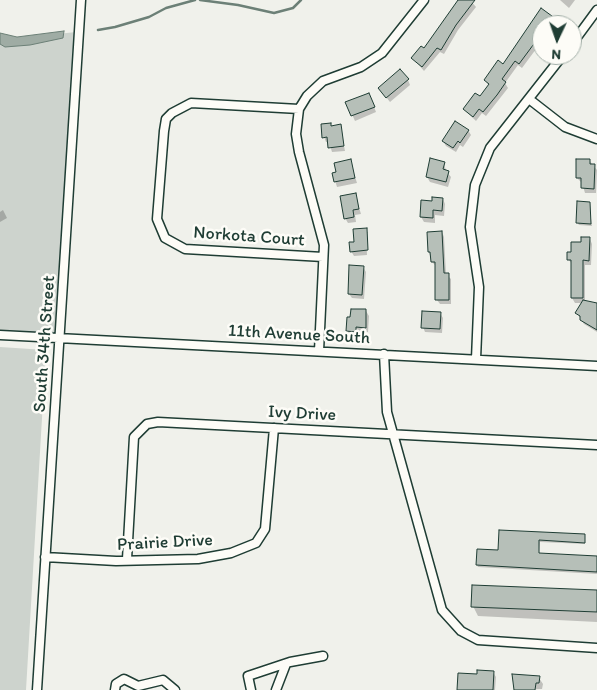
<!DOCTYPE html>
<html>
<head>
<meta charset="utf-8">
<style>
	body { margin:0 }
	#map { position:relative; width:597px; height:690px; overflow:hidden; background:#f0f1eb; font-family:Itim,sans-serif }
	canvas { display:block }
	.north { position:absolute; left:532px; top:15px; width:50px; height:50px; box-sizing:border-box; background:#fdfcf7; border:1px solid #a4b0a9; border-radius:50%; rotate:183deg; font-size:14px; font-weight:700; line-height:20px; text-align:center; color:#1f3d34 }
	.north::after { content:''; display:block; margin:auto; width:18px; height:22px; background:#1f3d34; clip-path:polygon(50% 0,100% 100%,50% 72%,0 100%) }
</style>
</head>
<body>
<div id="map">
<canvas width="597" height="690"></canvas>
<div class="north">N</div>
</div>
<script>
const context = document.querySelector('canvas').getContext('2d');
context.lineJoin = 'round';
function fill(path, color) {
  context.fillStyle = color;
  context.fill(path, 'evenodd');
}
function toPath(rows) {
  const path = new Path2D();
  for (const r of rows) {
    path.moveTo(r[0], r[1]);
    for (let i = 2; i < r.length; i += 2) path.lineTo(r[i], r[i + 1]);
  }
  return path;
}
function stroke(path, color, width, dash) {
  context.strokeStyle = color;
  context.lineWidth = width;
  context.lineCap = dash ? 'butt' : 'round';
  context.setLineDash(dash || []);
  context.stroke(path);
}
function write(font, color, halo, rows, align = 'center') {
  context.font = font + ' Itim,sans-serif';
  context.lineWidth = 5;
  context.setLineDash([]);
  context.textBaseline = 'middle';
  context.strokeStyle = halo;
  context.fillStyle = color;
  for (const [text, x, y, turn = 0] of rows) {
    context.save();
    context.translate(x, y);
    context.rotate((+turn || 0) * Math.PI / 180);
    context.textAlign = isNaN(turn) ? turn : align;
    if (halo) context.strokeText(text, 0, 0);
    context.fillText(text, 0, 0);
    context.restore();
  }
}
fill(toPath([
	[76,32,61,337,0,335,0,35,12,39],
	[0,347,46,350,26,690,0,690]
]), '#cdd3cd');
const water = toPath([
	[64,31,63,38,30,45,5,47,0,44,0,33,17,37,64,31]
]);
fill(water, '#9faca4');
stroke(water, '#6c8077', 1);
fill(toPath([
	[460,0,470,0,476,7,458,30,444,54,440,52,424,71,413,58,425,50],
	[560,0,575,0,569,8],
	[541,10,555,20,558,24,542,25,542,41,522,68,518,65,505,83,508,88,486,116,482,113,476,121,464,109,480,98,489,86,485,80,503,65],
	[408,80,410,85,390,102,379,88],
	[371,99,376,112,355,121,347,103],
	[340,126,345,151,332,152,329,142,326,142,324,137,331,127],
	[468,130,471,135,463,147,460,145,456,152,446,146,443,141],
	[589,160,597,170,596,193,585,193,582,183,577,178],
	[350,161,357,183,337,187,333,174,337,173],
	[444,163,446,171,451,177,448,187,430,182,427,177],
	[355,194,361,214,355,215,356,222,348,223,345,218],
	[443,199,445,204,444,216,435,215,435,223,424,222,421,217],
	[589,203,592,226,579,225,577,222],
	[3,210,7,218,0,222,0,212],
	[366,230,368,233,366,233,367,255,354,256,351,251],
	[442,232,444,237,446,274,451,279,451,304,440,304,437,300,437,267,432,262,429,252],
	[590,239,592,244,591,265,585,265,585,302,597,305,597,332,584,324,577,313,583,303,575,303,572,298,572,264,568,259,582,243],
	[363,267,366,272,364,299,352,298,349,294],
	[366,311,369,316,368,332,358,332,358,336,350,336,347,331],
	[440,313,443,318,442,333,425,332,423,327],
	[500,531,584,535,585,544,540,542,539,554,597,557,597,574,478,567,477,565,500,551],
	[597,592,597,622,478,616,473,606],
	[493,672,496,677,495,690,458,690,478,676],
	[513,676,539,678,543,684,542,689,515,690]
]), '#0003');
stroke(toPath([
	[200,0,238,5,274,13,293,8,301,0],
	[98,30,115,27,149,17,166,8,195,0]
]), '#6c8077', 2.5);
const building = toPath([
	[458,0,475,0,456,25,441,50,437,48,422,67,411,58,421,46,424,48,458,0],
	[541,8,556,19,551,25,542,25,542,33,519,64,515,61,502,79,506,82,497,95,483,112,479,109,473,117,463,109,475,93,480,96,489,84,484,80,498,60,503,64,541,8],
	[400,69,409,79,386,98,378,88,400,69],
	[369,93,375,107,351,116,345,102,369,93],
	[455,121,469,130,460,143,458,141,453,148,442,141,455,121],
	[331,123,331,126,341,124,344,146,328,148,327,137,322,138,321,124,331,123],
	[430,158,445,162,443,169,449,171,446,182,426,177,430,158],
	[351,159,355,178,334,182,332,173,336,172,334,163,351,159],
	[576,159,590,159,590,164,595,164,594,189,581,188,581,178,576,178,576,159],
	[356,193,359,209,353,210,354,217,344,219,340,196,356,193],
	[432,197,443,198,442,211,433,210,433,218,420,217,421,200,432,201,432,197],
	[577,201,590,202,591,224,576,223,577,201],
	[367,228,368,250,350,252,349,242,354,242,353,229,367,228],
	[442,231,444,273,449,273,449,300,435,300,435,262,431,262,430,252,428,252,427,232,442,231],
	[581,237,590,237,589,261,583,260,583,298,571,298,571,260,567,260,567,252,571,252,571,242,581,242,581,237],
	[349,265,364,266,362,295,348,294,349,265],
	[583,300,597,303,597,330,580,320,580,316,575,313,583,300],
	[351,309,366,309,366,328,356,327,356,332,346,331,347,317,350,317,351,309],
	[422,311,441,312,440,329,421,328,422,311],
	[499,530,585,534,585,543,539,540,539,553,597,556,597,572,476,565,477,549,498,550,499,530],
	[472,585,597,590,597,612,471,607,472,585],
	[477,670,494,671,493,690,457,690,458,673,477,674,477,670],
	[512,674,540,676,539,683,536,683,535,690,514,690,512,674]
]);
fill(building, '#b6bfb8');
stroke(building, '#1f3d34', 1);
const street = toPath([
	[572,44,597,10],
	[529,99,565,127,597,139],
	[299,109,191,103,172,113,166,119,164,131,157,219,165,238,185,249,323,257],
	[0,335,597,366],
	[319,351,324,245,299,152,296,134,299,109,307,96,323,81,361,67,382,53,424,0],
	[384,354,387,412,442,610,461,631,478,640,597,648],
	[476,359,479,287,470,227,475,185,490,148,563,55],
	[45,557,116,561,198,559,231,553,256,543,265,529,274,428],
	[127,559,134,437,147,424,158,422,597,445],
	[37,690,81,0],
	[115,690,116,684,124,679,138,686,163,680,175,690],
	[251,690,248,676,290,662,323,656],
	[276,690,286,664]
]);
stroke(street, '#1f3d34', 11);
stroke(street, '#fdfcf7', 8);
write('18px', '#1f3d34', '#fdfcf7', [
	["Norkota Court",249,237,4],
	["11th Avenue South",299,335,3],
	["South 34th Street",45,344,-86],
	["Ivy Drive",302,414,3],
	["Prairie Drive",165,543,-3]
]);
</script>
</body>
</html>
